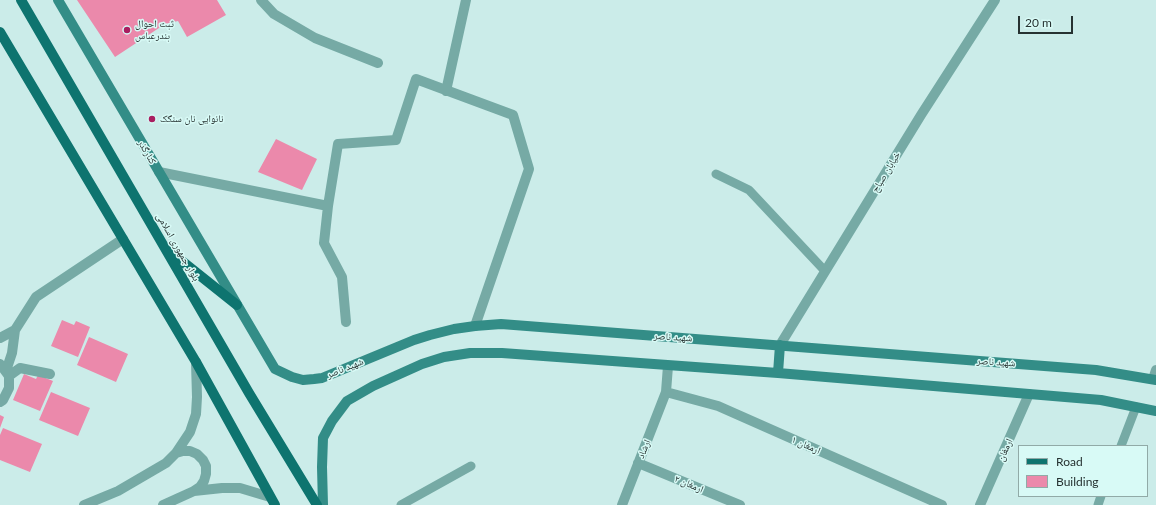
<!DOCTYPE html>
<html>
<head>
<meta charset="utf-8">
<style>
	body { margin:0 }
	#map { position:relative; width:1156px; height:505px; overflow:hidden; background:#cbece9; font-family:Lato,sans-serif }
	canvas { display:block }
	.legend { position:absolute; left:1018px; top:445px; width:130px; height:52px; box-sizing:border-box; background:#d8faf6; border:1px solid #91aaa7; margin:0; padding:5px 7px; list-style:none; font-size:12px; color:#263231 }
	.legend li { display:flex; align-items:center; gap:8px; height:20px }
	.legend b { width:20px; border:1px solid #91aaa7 }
	.scale { position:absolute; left:1018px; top:16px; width:55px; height:18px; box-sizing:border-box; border:2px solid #263231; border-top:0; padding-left:5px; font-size:12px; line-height:14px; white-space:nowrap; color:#263231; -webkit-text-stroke:3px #d8faf6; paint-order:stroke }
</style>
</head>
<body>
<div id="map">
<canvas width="1156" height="505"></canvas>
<ul class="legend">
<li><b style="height:5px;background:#0e746f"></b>Road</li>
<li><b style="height:11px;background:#eb89ab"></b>Building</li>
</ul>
<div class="scale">20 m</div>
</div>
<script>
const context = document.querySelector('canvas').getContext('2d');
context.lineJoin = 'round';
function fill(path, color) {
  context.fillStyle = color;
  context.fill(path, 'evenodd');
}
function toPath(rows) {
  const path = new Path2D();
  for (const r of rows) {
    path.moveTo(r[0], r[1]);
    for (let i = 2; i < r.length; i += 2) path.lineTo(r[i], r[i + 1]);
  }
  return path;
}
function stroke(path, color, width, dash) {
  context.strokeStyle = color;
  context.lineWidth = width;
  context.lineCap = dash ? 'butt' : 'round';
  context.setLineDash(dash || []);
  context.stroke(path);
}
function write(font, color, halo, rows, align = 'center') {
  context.font = font + ' Lato,"Noto Naskh Arabic",sans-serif';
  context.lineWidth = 3;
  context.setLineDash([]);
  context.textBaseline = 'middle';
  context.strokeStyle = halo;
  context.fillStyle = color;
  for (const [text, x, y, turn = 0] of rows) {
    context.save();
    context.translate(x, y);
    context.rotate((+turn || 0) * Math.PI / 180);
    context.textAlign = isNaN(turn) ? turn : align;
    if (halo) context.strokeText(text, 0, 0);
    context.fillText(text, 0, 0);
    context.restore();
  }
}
fill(toPath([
	[77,0,217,0,226,15,187,37,178,21,165,24,115,57],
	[276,139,317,159,302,190,258,172],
	[62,320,74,325,76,321,90,327,78,357,51,346],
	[89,337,128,354,116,382,77,365],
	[24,374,36,379,38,375,53,381,40,411,13,400],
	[51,392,90,408,78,436,39,420],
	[0,415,4,417,0,428],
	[3,428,42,444,30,472,0,460,0,435]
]), '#eb89ab');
stroke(toPath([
	[716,174,749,190,825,271],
	[1121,446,1136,407],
	[401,505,471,466],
	[1098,505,1101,496]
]), '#76aaa5', 9);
stroke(toPath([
	[261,0,274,14,315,38,378,63],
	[446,91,466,0],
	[159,172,328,206,338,144,396,140,416,79,513,115,529,169,475,326],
	[328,206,324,243,342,277,346,322],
	[0,338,15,330],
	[0,364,9,376,9,388,3,400,0,402],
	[6,371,12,353,15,330,36,297,123,239],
	[9,376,20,368,50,374],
	[1153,379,1156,370],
	[666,392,718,406,942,505],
	[638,463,740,505],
	[622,505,666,392,668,366],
	[980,505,1029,394]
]), '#76aaa5', 10);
stroke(toPath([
	[780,345,921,115,995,0],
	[176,453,183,451,190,451,197,454,203,460,206,466,206,474,204,481,200,487,194,491],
	[84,505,118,491,166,463,176,453,190,432,196,414,197,397,196,362],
	[163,505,194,491,222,488,240,488,270,497]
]), '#76aaa5', 10);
stroke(toPath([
	[58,0,275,369,292,377,303,380,314,379,322,378,414,340,430,335,454,329,475,326,501,324,1096,370,1156,380],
	[778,373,780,345],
	[323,505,322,467,323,438,332,421,347,401,373,386,422,364,444,357,470,353,502,353,778,373,1101,400,1156,411]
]), '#338d87', 10);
stroke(toPath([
	[21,0,249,393,317,505],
	[0,32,196,362,275,505],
	[168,250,237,305]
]), '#0e746f', 10);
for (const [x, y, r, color] of [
	[127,30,4,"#a91e60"],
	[152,119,4,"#a91e60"]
]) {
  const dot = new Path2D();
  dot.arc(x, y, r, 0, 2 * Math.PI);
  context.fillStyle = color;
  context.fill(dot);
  stroke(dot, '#d8faf6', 1.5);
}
write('10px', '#263231', '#d8faf6', [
	["ثبت احوال",135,24],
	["بندرعباس",135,36],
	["نانوایی نان سنگک",160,119]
], 'left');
write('10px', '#263231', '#d8faf6', [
	["کنارگذر",147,152,60],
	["خیابان صباح",886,172,-59],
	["بلوار جمهوری اسلامی",178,247,60],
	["شهید ناصر",673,337,4],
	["شهید ناصر",996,362,4],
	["شهید ناصر",345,368,-22],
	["ارمغان ۱",806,445,24],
	["ارشاد",644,449,-68],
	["ارمغان",1005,450,-66],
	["ارمغان ۲",689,484,23]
]);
</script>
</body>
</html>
